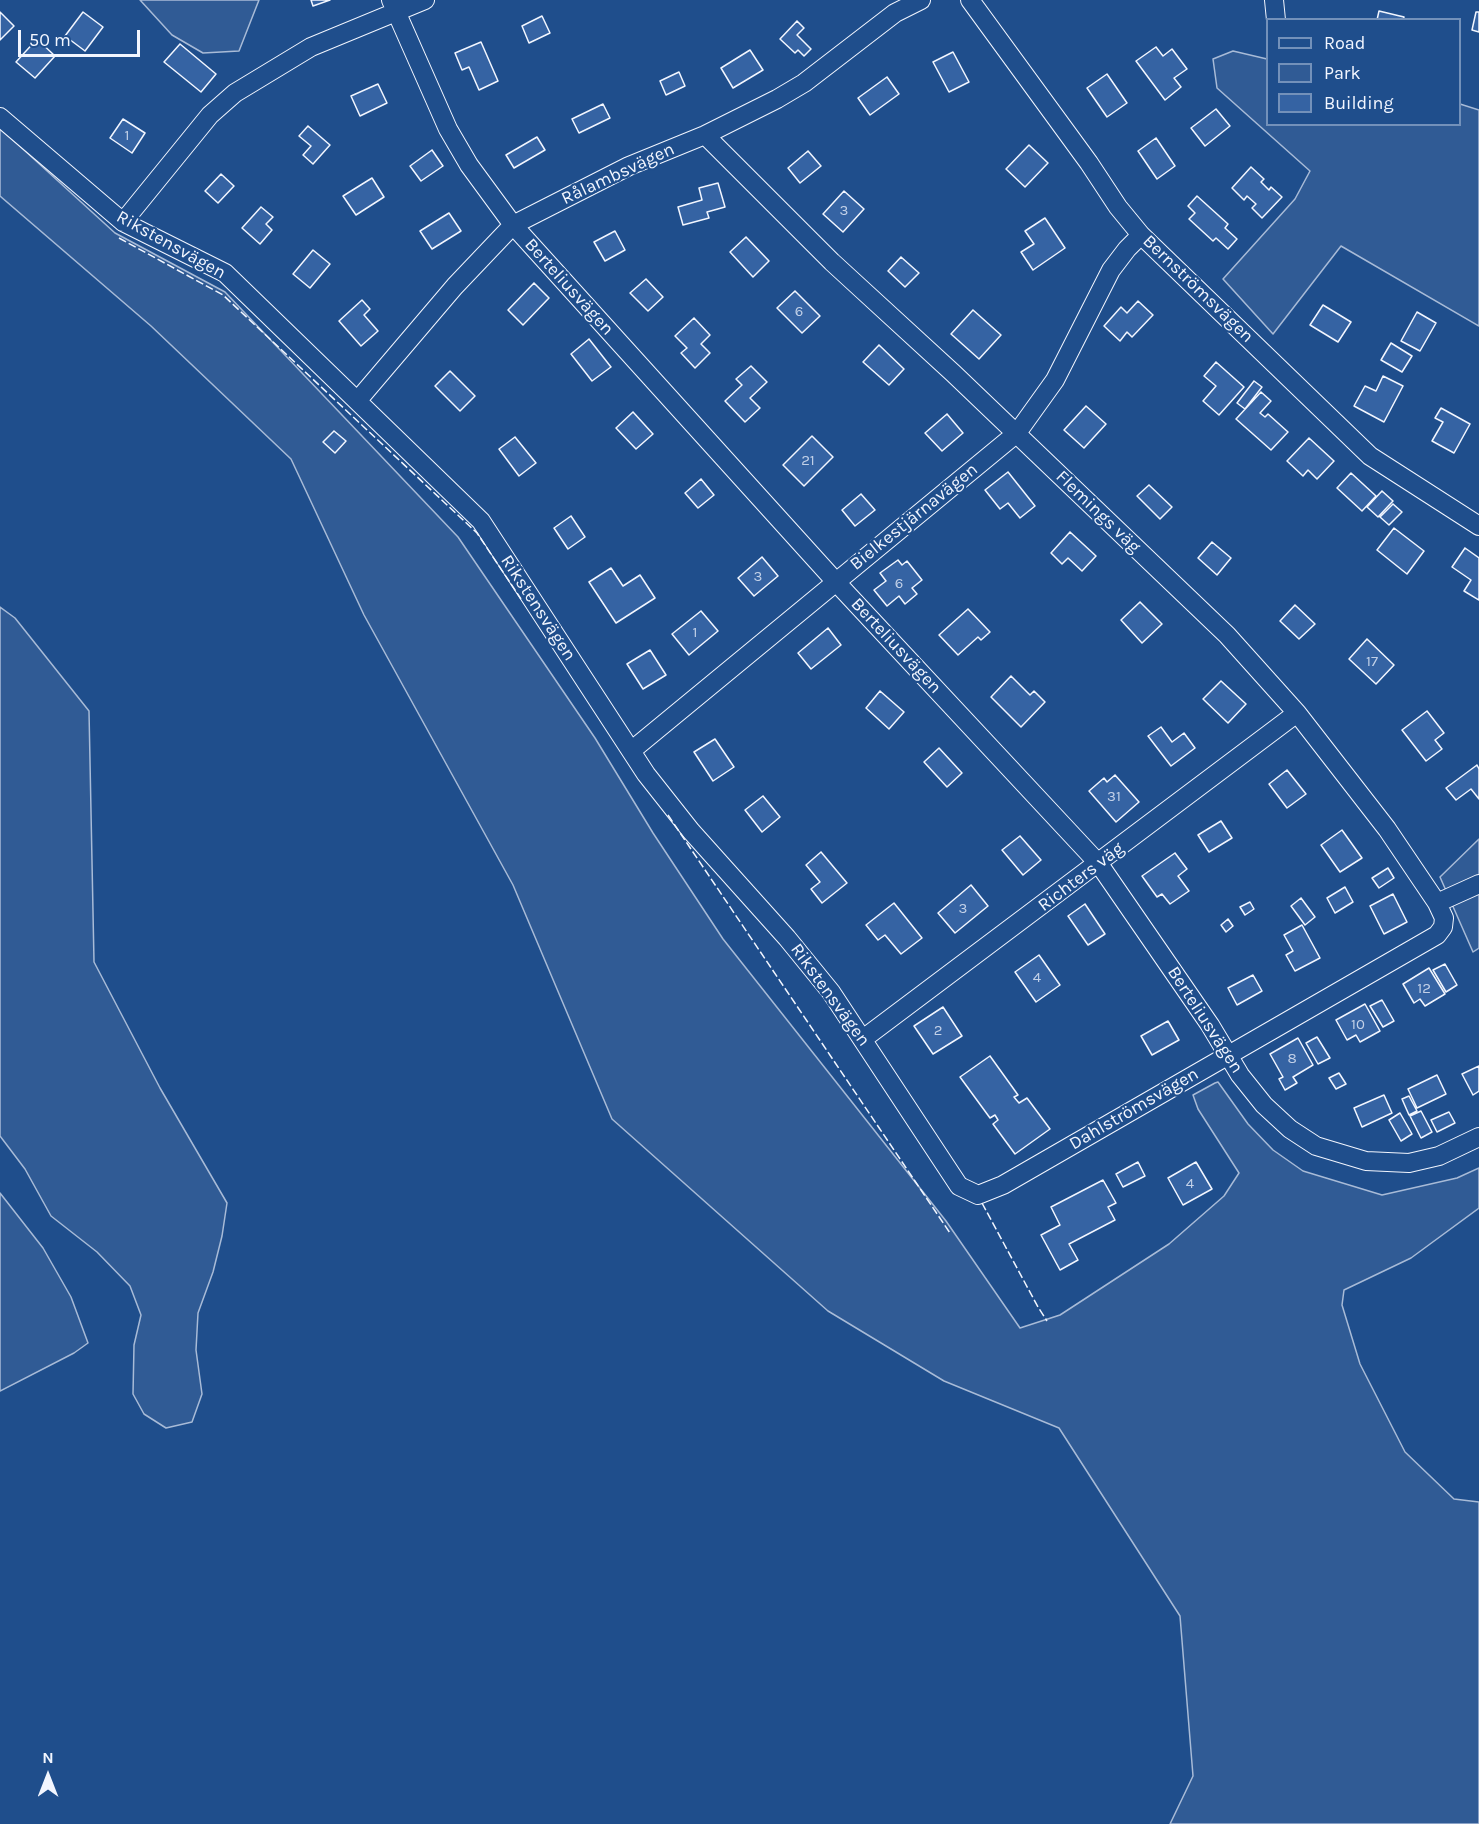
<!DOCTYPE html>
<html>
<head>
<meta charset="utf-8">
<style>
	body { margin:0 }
	#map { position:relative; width:1479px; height:1824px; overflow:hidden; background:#1f4e8c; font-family:Karla,sans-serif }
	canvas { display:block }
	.legend { position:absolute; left:1266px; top:18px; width:195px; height:108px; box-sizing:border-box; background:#1f4e8c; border:2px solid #7391ba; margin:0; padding:8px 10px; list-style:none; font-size:18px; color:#f2f6ff }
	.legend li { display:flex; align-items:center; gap:12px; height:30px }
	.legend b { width:30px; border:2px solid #7391ba }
	.north { position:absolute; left:18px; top:1746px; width:60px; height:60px; -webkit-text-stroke:4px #1f4e8c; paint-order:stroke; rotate:0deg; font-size:16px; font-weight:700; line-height:24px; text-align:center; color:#f2f6ff }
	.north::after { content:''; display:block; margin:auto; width:21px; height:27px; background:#f2f6ff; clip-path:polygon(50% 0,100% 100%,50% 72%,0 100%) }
	.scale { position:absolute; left:18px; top:30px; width:122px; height:27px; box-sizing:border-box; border:3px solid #f2f6ff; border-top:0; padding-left:8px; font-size:18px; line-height:21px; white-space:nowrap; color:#f2f6ff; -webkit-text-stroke:4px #1f4e8c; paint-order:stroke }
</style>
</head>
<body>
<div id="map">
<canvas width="1479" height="1824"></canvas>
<ul class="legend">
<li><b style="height:8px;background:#1f4e8c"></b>Road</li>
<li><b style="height:16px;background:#305b95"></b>Park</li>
<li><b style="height:16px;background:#3563a3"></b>Building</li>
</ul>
<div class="north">N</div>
<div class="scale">50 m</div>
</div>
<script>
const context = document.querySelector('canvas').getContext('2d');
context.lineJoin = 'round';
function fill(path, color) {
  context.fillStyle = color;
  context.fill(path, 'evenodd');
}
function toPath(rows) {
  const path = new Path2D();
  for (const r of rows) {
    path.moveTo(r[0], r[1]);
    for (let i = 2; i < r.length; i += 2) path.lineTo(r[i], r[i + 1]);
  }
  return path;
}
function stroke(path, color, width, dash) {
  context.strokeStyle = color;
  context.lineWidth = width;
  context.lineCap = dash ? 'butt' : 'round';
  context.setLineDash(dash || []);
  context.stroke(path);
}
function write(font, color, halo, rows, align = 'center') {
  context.font = font + ' Karla,sans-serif';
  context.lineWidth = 4.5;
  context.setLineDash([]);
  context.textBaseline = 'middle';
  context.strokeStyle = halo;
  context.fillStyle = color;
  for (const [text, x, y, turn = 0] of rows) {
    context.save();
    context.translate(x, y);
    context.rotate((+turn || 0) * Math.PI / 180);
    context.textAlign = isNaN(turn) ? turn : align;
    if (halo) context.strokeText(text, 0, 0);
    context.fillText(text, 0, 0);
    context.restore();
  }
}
const green = toPath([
	[140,0,259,0,239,51,203,53,172,35,140,0],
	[1233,51,1267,59,1268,124,1460,124,1460,104,1479,110,1479,326,1341,246,1273,334,1223,279,1295,199,1310,171,1217,88,1213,59,1233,51],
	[0,128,115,233,225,292,458,537,595,738,653,833,723,939,946,1221,1020,1328,1060,1315,1169,1244,1224,1196,1239,1173,1198,1109,1193,1095,1215,1083,1218,1082,1248,1124,1273,1150,1303,1171,1382,1195,1457,1178,1479,1168,1479,1208,1411,1258,1344,1290,1342,1305,1360,1364,1405,1452,1454,1499,1479,1502,1479,1824,1170,1824,1193,1776,1180,1616,1059,1428,944,1381,828,1311,612,1119,513,885,364,615,291,459,151,326,0,196,0,128],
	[0,607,15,618,89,711,94,962,160,1088,227,1203,222,1236,213,1272,198,1313,196,1350,202,1394,192,1422,166,1428,144,1414,133,1394,134,1345,141,1315,130,1286,97,1252,51,1216,25,1169,0,1136,0,607],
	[1479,839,1479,948,1473,952,1440,877,1479,839],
	[0,1193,43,1248,71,1297,88,1343,74,1353,0,1391,0,1193]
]);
fill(green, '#305b95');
stroke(green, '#a8bbd7', 1.5);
const building = toPath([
	[311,0,330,0,313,6,311,0],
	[1379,11,1404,17,1403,20,1377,20,1379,11],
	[0,12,14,26,0,40,0,12],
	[83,12,103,27,85,51,65,36,83,12],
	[1476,12,1479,12,1479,32,1472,30,1476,12],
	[542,16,550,33,529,43,522,26,542,16],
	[797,21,804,28,797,35,811,49,804,56,798,50,795,53,780,39,797,21],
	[37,39,55,56,35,78,16,62,37,39],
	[481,42,498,81,479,90,469,67,462,70,455,53,481,42],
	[180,44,216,74,201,92,164,62,180,44],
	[1156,47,1163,56,1172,49,1187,69,1174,78,1181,87,1165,100,1136,61,1156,47],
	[750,50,763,70,733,88,721,68,750,50],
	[953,52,969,82,949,92,933,62,953,52],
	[679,72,685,86,666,95,660,81,679,72],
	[1107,74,1127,103,1107,117,1087,88,1107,74],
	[887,77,899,94,870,115,858,98,887,77],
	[378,84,387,103,360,116,351,96,378,84],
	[603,104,610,118,579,133,572,119,603,104],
	[1216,109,1230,126,1205,146,1191,128,1216,109],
	[123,119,145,133,132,153,110,138,123,119],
	[308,126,330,145,313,164,303,155,311,146,299,136,308,126],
	[537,137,545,150,514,168,506,155,537,137],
	[1156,138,1175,166,1157,179,1138,151,1156,138],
	[1029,145,1048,163,1025,187,1006,169,1029,145],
	[432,150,443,166,421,181,410,166,432,150],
	[808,151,821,166,800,183,788,168,808,151],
	[1251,167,1264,179,1261,182,1269,190,1271,187,1282,197,1262,218,1252,208,1256,204,1247,196,1244,200,1232,188,1251,167],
	[221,174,234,186,218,203,205,191,221,174],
	[372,178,384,197,356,215,343,196,372,178],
	[718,183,725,207,707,212,709,218,683,225,678,207,702,200,699,188,718,183],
	[844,191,864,209,843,232,823,214,844,191],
	[1197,196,1228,224,1225,228,1237,239,1228,249,1216,238,1213,241,1189,219,1195,213,1188,206,1197,196],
	[261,207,273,217,266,224,272,230,260,244,242,228,261,207],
	[449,213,461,231,432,249,420,231,449,213],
	[1045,218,1065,248,1033,270,1021,252,1034,244,1025,231,1045,218],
	[615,231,625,250,605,261,594,242,615,231],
	[746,237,769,261,753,277,730,252,746,237],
	[313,250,330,264,310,288,293,274,313,250],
	[901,257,919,273,905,287,888,271,901,257],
	[646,279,663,297,648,311,630,293,646,279],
	[534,283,549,298,523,325,508,310,534,283],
	[795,291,820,316,802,333,777,308,795,291],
	[362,300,370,309,364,315,378,331,361,346,339,321,362,300],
	[1138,301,1153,315,1132,337,1127,332,1120,341,1104,326,1121,307,1127,313,1138,301],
	[1323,305,1351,322,1338,342,1310,325,1323,305],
	[973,310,1001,335,979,359,951,334,973,310],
	[1417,312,1436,323,1420,351,1401,341,1417,312],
	[694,318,710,335,701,344,710,353,695,368,681,353,687,348,675,336,694,318],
	[589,339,611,367,592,381,571,354,589,339],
	[1391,343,1412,356,1402,372,1381,360,1391,343],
	[879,345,904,369,889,385,863,362,879,345],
	[1216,362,1244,387,1219,415,1203,401,1216,386,1204,376,1216,362],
	[751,366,767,382,750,398,760,408,745,422,725,401,742,385,736,379,751,366],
	[450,371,475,396,460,411,435,386,450,371],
	[1383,376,1403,386,1384,422,1354,406,1365,386,1376,391,1383,376],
	[1254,381,1262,387,1245,409,1237,403,1254,381],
	[1261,392,1271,401,1260,413,1265,417,1268,414,1288,432,1271,450,1236,419,1261,392],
	[1086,406,1106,424,1084,448,1064,430,1086,406],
	[1441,408,1470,424,1454,453,1432,441,1443,422,1435,418,1441,408],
	[633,412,653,434,636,449,616,428,633,412],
	[947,414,963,433,942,451,925,433,947,414],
	[334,431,346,441,335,453,323,442,334,431],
	[812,436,833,457,804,486,783,465,812,436],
	[515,437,536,463,519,476,499,449,515,437],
	[1309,438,1334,461,1317,479,1308,470,1303,476,1287,461,1309,438],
	[1008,472,1035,506,1020,518,1008,503,1000,509,985,490,1008,472],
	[1351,473,1376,496,1362,511,1337,488,1351,473],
	[701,479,714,495,698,508,685,493,701,479],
	[1149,485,1172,507,1160,519,1137,496,1149,485],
	[1382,491,1393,501,1378,517,1367,507,1382,491],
	[861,494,875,510,855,526,842,510,861,494],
	[1393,504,1402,512,1389,525,1380,517,1393,504],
	[571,516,585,537,568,549,554,528,571,516],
	[1394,528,1424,551,1407,574,1377,550,1394,528],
	[1070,532,1096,556,1082,571,1068,558,1062,564,1051,553,1070,532],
	[1212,542,1231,558,1217,575,1198,558,1212,542],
	[1465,548,1479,558,1479,600,1464,591,1471,580,1452,567,1465,548],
	[762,557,778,576,754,596,738,578,762,557],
	[898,560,902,565,907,561,922,580,912,588,917,594,905,604,899,596,887,606,874,590,886,581,880,573,898,560],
	[611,568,623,586,640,575,655,598,616,623,589,582,611,568],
	[1140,602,1162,624,1142,643,1121,620,1140,602],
	[1295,605,1315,624,1299,639,1280,621,1295,605],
	[968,609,990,632,981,640,978,637,958,655,939,635,968,609],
	[701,611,718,631,689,655,672,634,701,611],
	[828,628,841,645,811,669,798,653,828,628],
	[1367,639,1394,665,1376,684,1349,659,1367,639],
	[650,650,666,675,643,689,627,664,650,650],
	[1011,676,1030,695,1034,691,1045,702,1021,727,991,697,1011,676],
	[1221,681,1246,704,1228,723,1203,699,1221,681],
	[880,691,904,712,889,729,866,708,880,691],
	[1427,711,1444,733,1435,740,1442,749,1426,761,1402,730,1427,711],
	[1161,727,1172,742,1184,733,1195,748,1171,766,1148,736,1161,727],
	[715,739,734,767,713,781,694,752,715,739],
	[939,748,962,773,947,787,924,762,939,748],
	[1477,765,1479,769,1479,799,1471,789,1456,800,1446,788,1477,765],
	[1287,770,1306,794,1287,808,1269,784,1287,770],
	[1115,775,1139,802,1116,822,1089,791,1104,778,1107,782,1115,775],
	[763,796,780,817,762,832,745,810,763,796],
	[1221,821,1232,838,1209,852,1198,835,1221,821],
	[1342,830,1362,858,1340,872,1321,845,1342,830],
	[1020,836,1041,860,1023,875,1002,850,1020,836],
	[821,852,847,883,822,903,811,889,820,882,806,865,821,852],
	[1175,853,1187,869,1178,876,1189,891,1170,904,1162,894,1157,897,1142,876,1175,853],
	[1388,868,1394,878,1379,888,1372,878,1388,868],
	[971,885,988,906,955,933,938,913,971,885],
	[1345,887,1353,902,1335,913,1327,898,1345,887],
	[1393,894,1407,922,1384,934,1370,906,1393,894],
	[1301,898,1315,917,1305,925,1291,906,1301,898],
	[1250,902,1254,909,1245,915,1240,907,1250,902],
	[894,903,922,938,901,954,885,935,878,940,866,925,894,903],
	[1085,904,1105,934,1088,945,1068,916,1085,904],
	[1228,919,1233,926,1226,932,1221,925,1228,919],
	[1302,925,1320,958,1295,971,1286,955,1293,951,1284,935,1302,925],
	[1039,955,1060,985,1036,1002,1015,972,1039,955],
	[1445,964,1457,985,1446,992,1433,970,1445,964],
	[1429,968,1445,994,1425,1006,1420,999,1414,1003,1403,984,1429,968],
	[1253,975,1262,991,1237,1005,1228,988,1253,975],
	[1382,1000,1394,1021,1383,1027,1370,1006,1382,1000],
	[1365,1004,1380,1031,1360,1042,1356,1035,1347,1040,1336,1020,1365,1004],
	[943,1007,962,1036,933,1054,914,1026,943,1007],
	[1168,1021,1179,1040,1152,1055,1141,1036,1168,1021],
	[1317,1037,1330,1058,1318,1064,1306,1043,1317,1037],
	[1298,1038,1313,1065,1293,1077,1297,1083,1285,1090,1279,1079,1283,1077,1270,1054,1298,1038],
	[990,1056,1018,1095,1014,1097,1019,1103,1027,1098,1050,1129,1015,1154,993,1124,998,1120,995,1115,990,1118,960,1077,990,1056],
	[1479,1066,1479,1091,1473,1095,1462,1074,1479,1066],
	[1339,1073,1346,1084,1336,1089,1329,1078,1339,1073],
	[1437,1075,1446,1094,1417,1108,1408,1089,1437,1075],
	[1384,1095,1392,1113,1362,1127,1354,1108,1384,1095],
	[1409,1096,1417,1111,1409,1115,1402,1099,1409,1096],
	[1421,1111,1432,1132,1421,1138,1410,1116,1421,1111],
	[1449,1112,1455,1123,1437,1132,1431,1120,1449,1112],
	[1400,1113,1412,1134,1401,1141,1389,1120,1400,1113],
	[1138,1162,1145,1176,1123,1187,1116,1174,1138,1162],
	[1196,1162,1212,1189,1183,1205,1168,1178,1196,1162],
	[1103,1180,1116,1203,1108,1207,1115,1220,1069,1244,1078,1260,1060,1270,1041,1235,1060,1225,1051,1207,1103,1180]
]);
fill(building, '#3563a3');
stroke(building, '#f2f6ff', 1.5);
const minor = toPath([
	[391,0,448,129,469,165,513,225,836,582,1099,864,1210,1025,1240,1075,1264,1105,1290,1129,1316,1146,1366,1161,1409,1163,1439,1156,1479,1137],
	[970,0,1089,163,1118,207,1141,235,1370,456,1479,526],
	[1274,0,1276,20],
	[0,117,123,222,225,273,481,521,646,774,691,831,787,938,831,992,959,1186,978,1195,1003,1185,1437,935,1443,927,1444,918,1437,903,1387,829,1297,713,1227,635,953,373,832,262,705,135],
	[123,222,210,115,235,93,311,47,425,0],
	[358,400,455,286,513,225,629,166,705,135,777,99,804,83,895,13,921,0],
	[631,751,1017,433,1055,380,1111,270,1127,249,1141,235],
	[1437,903,1479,884],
	[863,1039,1297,713]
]);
stroke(minor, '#f2f6ff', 20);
stroke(minor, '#1f4e8c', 18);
stroke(toPath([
	[119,238,223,295,477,533,521,599],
	[668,815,950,1233],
	[982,1203,1038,1307,1047,1321]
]), '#f2f6ff', 1.5, [8, 3]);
write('15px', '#c3d1e8', null, [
	["1",127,136],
	["3",844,211],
	["6",799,312],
	["21",808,461],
	["3",758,577],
	["6",899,584],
	["1",695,633],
	["17",1372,662],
	["31",1114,797],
	["3",963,909],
	["4",1037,978],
	["12",1424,989],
	["10",1358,1025],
	["2",938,1031],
	["8",1292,1059],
	["4",1190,1184]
]);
write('18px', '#f2f6ff', '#1f4e8c', [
	["Rålambsvägen",618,174,-25],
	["Rikstensvägen",171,245,29],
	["Berteliusvägen",569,287,48],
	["Bernströmsvägen",1198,289,44],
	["Flemings väg",1098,512,44],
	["Bielkestjärnavägen",914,517,-39],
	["Rikstensvägen",538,608,57],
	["Berteliusvägen",896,646,47],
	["Richters väg",1081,877,-37],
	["Rikstensvägen",830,995,54],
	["Berteliusvägen",1205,1020,57],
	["Dahlströmsvägen",1134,1109,-30]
]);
</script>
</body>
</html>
